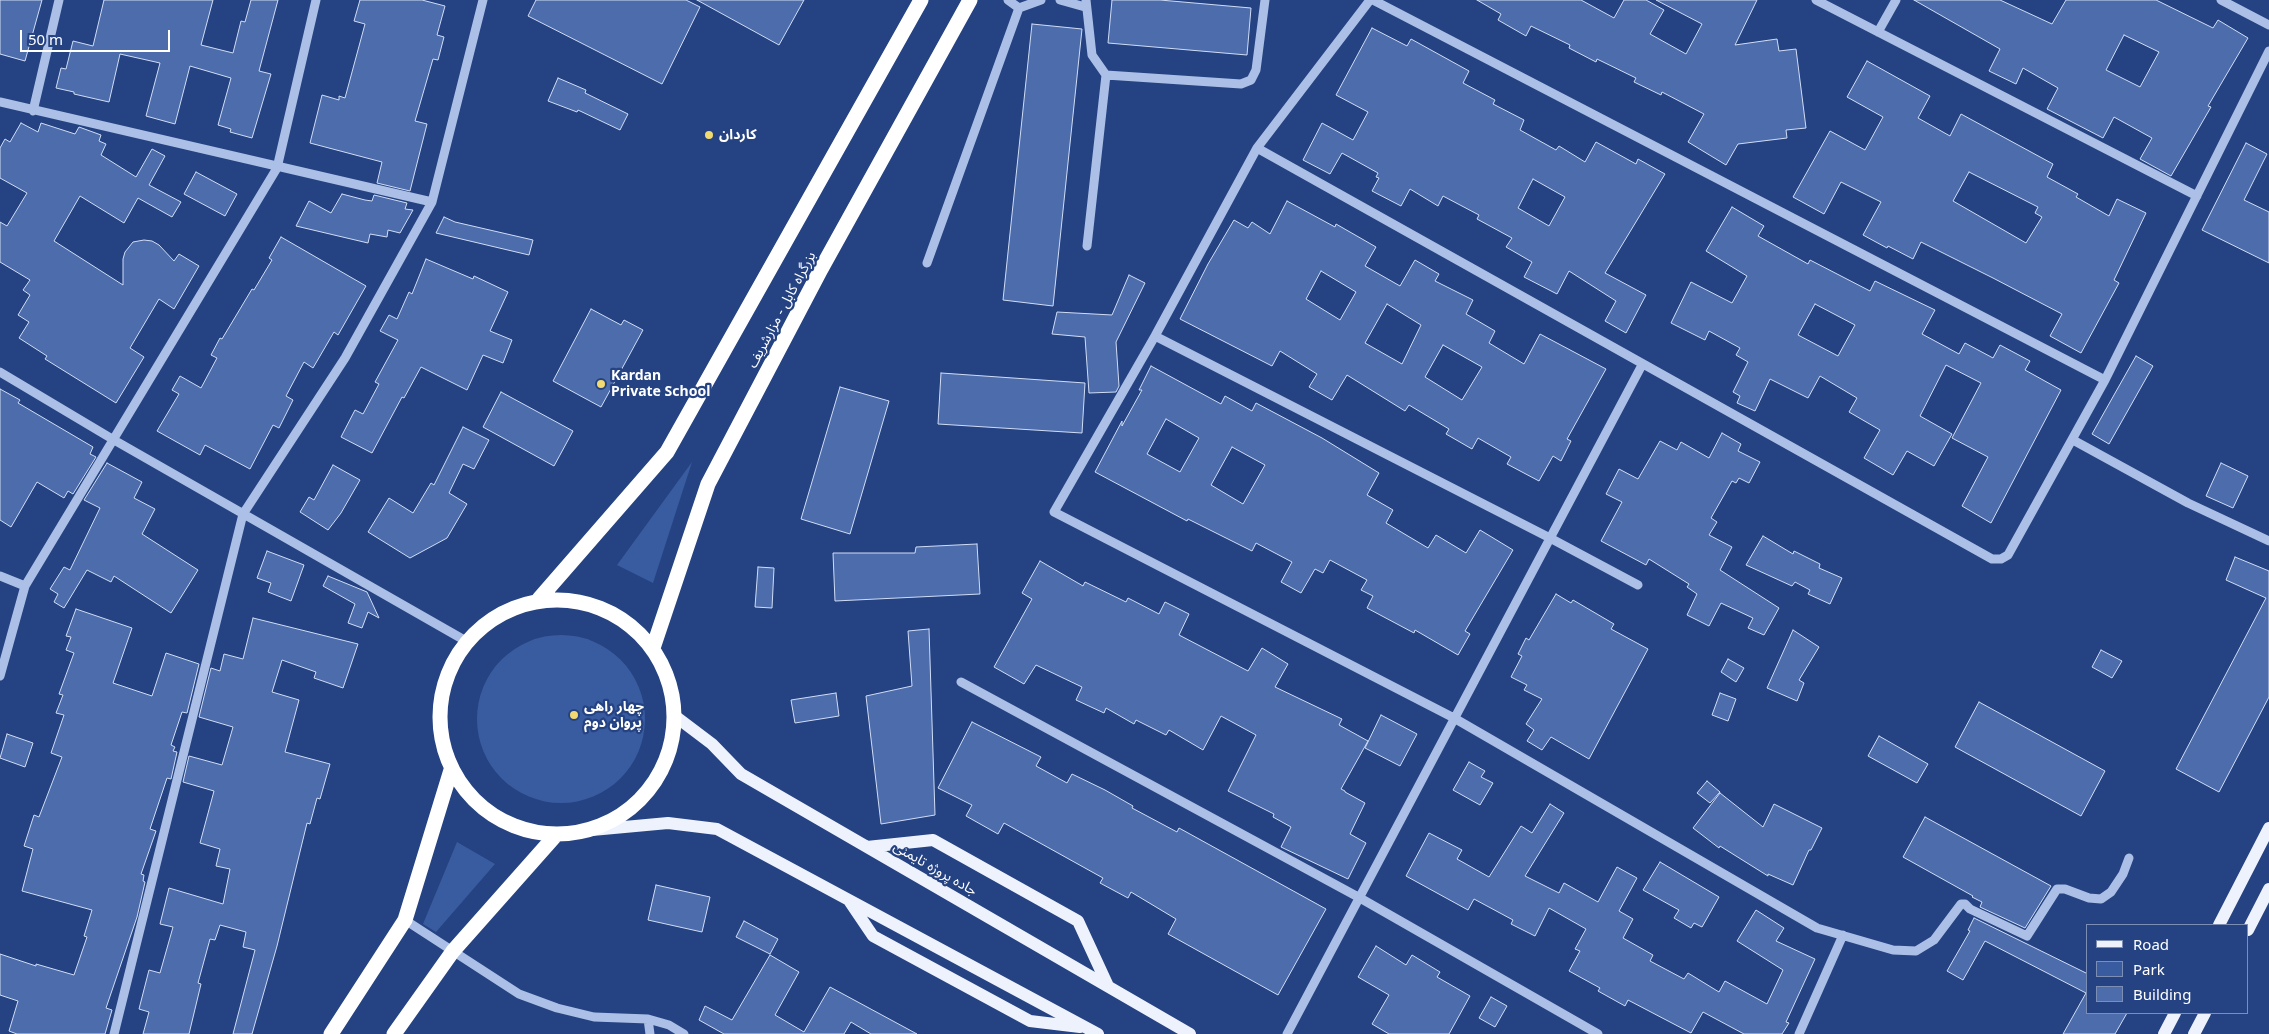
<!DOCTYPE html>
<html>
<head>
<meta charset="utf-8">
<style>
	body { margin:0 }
	#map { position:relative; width:2269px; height:1034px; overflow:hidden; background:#254382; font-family:"Noto Sans",sans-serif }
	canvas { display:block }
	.legend { position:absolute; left:2086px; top:924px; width:162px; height:90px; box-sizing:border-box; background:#254382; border:1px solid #7c8eb4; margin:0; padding:6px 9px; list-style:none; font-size:15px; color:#fff }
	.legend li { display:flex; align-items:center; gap:10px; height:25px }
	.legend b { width:25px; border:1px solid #7c8eb4 }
	.scale { position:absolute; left:20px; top:30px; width:150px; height:22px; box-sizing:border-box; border:2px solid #fff; border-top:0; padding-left:6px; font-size:15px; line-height:18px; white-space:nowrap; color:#fff; -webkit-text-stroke:4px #254382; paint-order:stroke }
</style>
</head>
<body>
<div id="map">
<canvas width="2269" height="1034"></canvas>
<ul class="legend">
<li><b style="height:6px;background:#eef2fd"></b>Road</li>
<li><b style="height:14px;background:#395ba0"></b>Park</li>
<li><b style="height:14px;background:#4d6cab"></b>Building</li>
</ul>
<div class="scale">50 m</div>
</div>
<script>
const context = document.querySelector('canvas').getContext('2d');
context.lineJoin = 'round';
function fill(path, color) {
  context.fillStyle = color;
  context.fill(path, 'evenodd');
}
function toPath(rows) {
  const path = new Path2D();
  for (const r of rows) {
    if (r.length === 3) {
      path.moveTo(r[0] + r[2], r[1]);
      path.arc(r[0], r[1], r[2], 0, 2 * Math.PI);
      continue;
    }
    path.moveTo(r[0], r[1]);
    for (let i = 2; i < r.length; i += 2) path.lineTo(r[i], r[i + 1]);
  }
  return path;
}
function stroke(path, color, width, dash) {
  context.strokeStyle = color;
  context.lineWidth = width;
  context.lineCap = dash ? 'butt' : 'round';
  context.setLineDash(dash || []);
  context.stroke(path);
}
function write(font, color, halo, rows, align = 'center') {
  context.font = font + ' "Noto Sans","Noto Sans Arabic",sans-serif';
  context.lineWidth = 4.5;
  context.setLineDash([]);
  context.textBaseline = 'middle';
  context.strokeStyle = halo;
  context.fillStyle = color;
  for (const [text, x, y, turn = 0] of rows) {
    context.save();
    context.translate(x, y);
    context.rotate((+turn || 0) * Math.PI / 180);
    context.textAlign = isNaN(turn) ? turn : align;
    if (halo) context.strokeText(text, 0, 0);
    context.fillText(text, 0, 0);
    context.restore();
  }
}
fill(toPath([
	[692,462,653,583,617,565],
	[561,719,84],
	[457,842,495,864,436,932,423,924]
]), '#395ba0');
const building = toPath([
	[0,0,42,0,25,61,0,54,0,0],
	[104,0,213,0,201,45,233,53,241,21,245,22,251,0,278,0,259,71,271,74,252,138,230,132,231,129,218,125,231,78,190,66,175,124,146,116,160,63,120,54,109,102,74,94,74,92,56,88,61,68,66,69,73,41,93,46,104,0],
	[360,0,422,0,445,6,437,35,444,37,438,60,433,59,415,121,427,124,410,191,377,183,382,162,310,143,322,95,339,100,339,96,345,98,365,24,354,21,360,0],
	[536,0,686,0,700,7,662,84,528,16,536,0],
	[697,0,804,0,779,45,697,0],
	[1112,0,1160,0,1251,8,1247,55,1108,43,1112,0],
	[1477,0,1581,0,1614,18,1624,0,1646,0,1664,10,1650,34,1686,54,1702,24,1656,0,1757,0,1735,45,1777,39,1779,51,1796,49,1806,128,1786,130,1787,138,1738,144,1726,165,1688,142,1704,114,1662,92,1661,95,1634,82,1636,78,1597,59,1596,62,1569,48,1570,45,1531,26,1526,36,1498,20,1501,14,1477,0],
	[1914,0,2000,0,2052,24,2066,0,2156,0,2213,28,2218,20,2248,38,2208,106,2211,107,2171,176,2140,159,2152,138,2114,117,2103,138,2047,109,2058,88,2023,68,2016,84,1989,71,2000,49,1914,0],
	[2124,35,2159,52,2140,87,2106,70,2124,35],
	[1032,24,1082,29,1053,306,1003,300,1032,24],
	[1372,28,1407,46,1411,39,1469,71,1463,83,1495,100,1493,104,1524,120,1520,130,1556,150,1559,146,1585,162,1596,142,1636,164,1638,159,1665,174,1605,273,1646,295,1626,333,1605,321,1616,301,1569,271,1557,294,1524,277,1532,262,1506,247,1512,238,1477,219,1479,215,1443,196,1438,206,1410,189,1401,206,1372,191,1379,178,1376,177,1378,173,1342,153,1330,174,1303,160,1322,123,1353,140,1368,112,1336,95,1372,28],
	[1533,179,1565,197,1549,226,1518,208,1533,179],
	[1867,61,1930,96,1918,118,1950,136,1961,114,2053,164,2047,177,2078,194,2076,197,2109,216,2117,199,2146,213,2114,280,2119,283,2081,353,2050,336,2062,314,1993,278,1921,242,1913,259,1888,246,1887,248,1863,235,1881,202,1841,182,1824,214,1793,197,1830,131,1865,150,1883,117,1847,97,1867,61],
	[1969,172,2038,207,2035,213,2042,217,2026,243,1953,201,1969,172],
	[558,78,586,90,585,93,628,114,620,130,578,110,577,112,548,101,558,78],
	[21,123,38,132,41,123,75,134,79,127,101,135,99,141,106,144,101,155,136,177,152,149,165,156,149,185,181,202,172,217,138,198,124,223,80,196,54,241,123,285,123,259,125,252,133,242,144,240,152,241,159,245,174,261,179,254,199,266,174,309,159,299,130,348,144,357,116,403,45,359,47,356,19,338,29,322,18,315,30,295,23,290,30,280,0,262,0,222,7,226,27,193,0,178,0,148,5,139,10,142,21,123],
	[2246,143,2267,154,2244,200,2269,212,2269,263,2202,230,2246,143],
	[196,172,237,194,225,216,184,194,196,172],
	[342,194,365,200,372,201,374,195,407,203,405,209,413,210,400,233,388,230,387,237,370,234,368,243,296,226,309,201,331,213,342,194],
	[1287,201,1335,227,1336,224,1376,247,1365,266,1400,286,1415,260,1439,274,1435,281,1473,300,1466,314,1495,331,1489,343,1524,364,1540,334,1606,369,1567,439,1571,441,1561,461,1553,456,1539,481,1507,464,1511,457,1478,438,1472,449,1446,434,1449,429,1409,405,1405,411,1347,375,1332,400,1309,387,1317,374,1280,351,1272,366,1180,319,1208,264,1234,220,1248,228,1252,222,1270,234,1287,201],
	[1321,271,1356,292,1340,320,1306,299,1321,271],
	[1387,304,1421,325,1402,364,1365,343,1387,304],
	[1443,345,1482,367,1462,400,1425,377,1443,345],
	[1732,207,1764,226,1758,236,1808,264,1810,260,1870,291,1875,281,1935,310,1922,334,1959,354,1965,343,1993,358,2000,345,2030,361,2025,370,2061,390,1991,523,1962,506,1988,457,1952,438,1981,383,1946,365,1920,416,1952,434,1934,466,1907,451,1893,475,1864,458,1880,430,1849,412,1857,398,1820,376,1808,398,1770,379,1755,411,1737,403,1740,396,1733,392,1748,362,1736,355,1740,348,1709,331,1705,340,1671,323,1691,282,1732,303,1747,276,1706,251,1732,207],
	[1815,304,1855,325,1838,356,1798,335,1815,304],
	[444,217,455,222,533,240,529,255,436,233,444,217],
	[281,237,366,286,338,335,334,332,313,368,304,362,286,396,293,400,279,428,273,425,250,469,205,445,200,455,157,431,179,394,172,390,180,376,201,388,217,358,211,355,220,338,222,339,252,289,254,290,272,260,269,258,281,237],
	[426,259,473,279,474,276,508,292,490,331,512,340,503,363,483,355,467,390,421,367,404,398,402,397,372,453,341,437,355,410,363,414,379,384,375,382,398,340,380,331,389,315,397,319,409,292,412,294,426,259],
	[1129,275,1145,283,1116,342,1119,386,1116,392,1089,393,1085,337,1052,334,1057,312,1112,315,1129,275],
	[591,309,621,325,624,320,643,330,601,407,553,381,591,309],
	[2136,356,2153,366,2109,444,2092,434,2136,356],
	[1151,366,1221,404,1225,396,1252,411,1256,403,1322,438,1379,473,1367,495,1393,510,1386,523,1428,548,1436,535,1466,553,1480,530,1513,550,1465,631,1470,634,1458,655,1415,630,1414,633,1367,608,1373,596,1361,590,1367,580,1330,560,1323,573,1315,569,1301,593,1281,582,1292,562,1256,543,1252,551,1188,519,1187,521,1095,472,1122,421,1122,426,1142,390,1139,390,1151,366],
	[1166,419,1199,438,1180,472,1147,454,1166,419],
	[1232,447,1265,465,1243,504,1211,485,1232,447],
	[941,373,1085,383,1082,433,938,424,941,373],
	[840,387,889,401,850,534,801,519,840,387],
	[0,389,20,400,18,403,93,447,90,454,96,457,73,494,68,491,64,498,37,482,11,527,0,520,0,389],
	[501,392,573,431,554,466,483,427,501,392],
	[463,427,489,440,474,469,463,464,449,493,467,504,447,538,410,558,368,532,389,498,413,513,431,483,434,485,463,427],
	[1722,433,1741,444,1738,451,1760,462,1749,483,1739,478,1736,483,1732,481,1711,518,1717,522,1709,535,1732,547,1720,570,1779,608,1764,635,1748,628,1753,618,1721,603,1709,626,1687,615,1697,594,1687,587,1689,584,1649,559,1646,565,1601,541,1622,502,1606,494,1619,469,1638,479,1660,441,1677,450,1681,442,1709,458,1722,433],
	[107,463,142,482,134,498,155,509,142,534,198,570,171,613,114,576,111,582,87,570,64,608,54,602,58,594,50,589,64,567,70,570,100,508,84,500,107,463],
	[2221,463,2248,476,2233,508,2206,496,2221,463],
	[333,465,360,480,341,513,328,530,300,512,309,497,314,500,333,465],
	[1763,536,1793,554,1794,551,1820,564,1819,568,1842,578,1830,604,1808,594,1810,590,1795,582,1792,586,1746,565,1763,536],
	[977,544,980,594,835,601,833,553,915,553,916,547,977,544],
	[267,551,304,565,291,601,268,592,271,583,257,578,267,551],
	[2235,557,2269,571,2269,697,2219,792,2176,769,2266,598,2226,580,2235,557],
	[1040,561,1083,586,1085,582,1126,602,1128,598,1159,614,1165,602,1189,614,1179,635,1248,671,1262,648,1288,664,1275,687,1342,719,1339,725,1368,741,1341,789,1345,791,1345,792,1365,803,1350,834,1366,843,1348,879,1281,847,1291,827,1273,817,1274,814,1228,791,1256,735,1221,716,1203,750,1169,730,1166,735,1136,720,1134,724,1106,708,1104,713,1076,700,1082,687,1036,665,1024,684,994,667,1032,599,1022,593,1040,561],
	[758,567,774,568,772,608,755,607,758,567],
	[328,576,367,592,379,618,368,612,362,628,348,623,355,604,323,586,328,576],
	[1556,594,1571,603,1573,600,1614,624,1611,629,1648,649,1589,759,1551,737,1542,750,1527,741,1534,730,1526,724,1542,699,1524,690,1527,685,1511,677,1522,656,1518,654,1526,638,1529,640,1556,594],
	[76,609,132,628,113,683,152,696,166,653,199,664,187,713,182,712,171,745,175,747,173,751,177,752,171,779,167,778,150,829,156,831,141,874,144,875,143,881,145,882,137,917,106,1008,112,1010,105,1034,17,1034,9,1031,18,1001,0,995,0,954,36,966,36,964,74,975,87,937,84,936,92,910,22,891,33,849,24,846,34,815,39,817,62,757,51,753,64,715,56,713,63,695,59,694,74,653,66,650,71,637,66,636,76,609],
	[253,618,358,644,343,688,314,678,316,672,282,660,272,692,299,700,285,752,330,764,320,799,317,798,310,824,307,823,277,946,252,1034,233,1034,255,950,243,947,246,932,220,925,215,940,210,939,198,983,201,984,189,1034,143,1034,149,1012,139,1009,149,970,160,973,173,927,160,924,169,888,223,904,230,869,216,866,220,849,200,843,214,791,183,782,189,756,222,765,233,727,199,717,211,668,220,671,224,654,243,659,253,618],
	[929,629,935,815,881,824,866,696,912,686,908,631,929,629],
	[1793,630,1819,647,1799,680,1804,683,1797,701,1767,688,1793,630],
	[2101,650,2122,661,2112,678,2092,667,2101,650],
	[1728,659,1744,668,1736,682,1721,672,1728,659],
	[836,693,839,716,795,723,791,700,836,693],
	[1720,693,1736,699,1728,721,1712,715,1720,693],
	[1979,702,2105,771,2081,816,1955,747,1979,702],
	[1381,715,1417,734,1400,766,1365,748,1381,715],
	[972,722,1041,757,1036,766,1067,783,1072,774,1105,790,1133,806,1132,808,1177,832,1179,828,1326,909,1278,995,1168,934,1176,919,1131,892,1128,898,1100,883,1103,878,1004,823,998,834,966,816,972,805,938,788,972,722],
	[7,734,33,743,25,767,0,758,7,734],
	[1879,736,1928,764,1917,783,1868,756,1879,736],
	[1469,762,1485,771,1481,777,1493,783,1480,805,1453,790,1469,762],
	[1707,781,1720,792,1710,803,1697,793,1707,781],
	[1720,793,1763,827,1774,804,1822,828,1811,850,1809,850,1793,885,1768,874,1768,876,1720,846,1719,848,1693,828,1720,793],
	[1550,804,1564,813,1525,876,1559,893,1564,883,1598,902,1617,867,1637,878,1619,911,1633,919,1623,938,1653,955,1650,961,1684,979,1688,973,1719,992,1725,981,1767,1004,1783,970,1737,941,1756,910,1784,928,1776,941,1815,959,1786,1022,1789,1023,1782,1034,1744,1034,1703,1012,1691,1033,1628,1000,1625,1006,1598,991,1600,988,1569,971,1580,951,1575,949,1586,929,1549,908,1535,936,1511,924,1513,920,1474,899,1468,910,1406,876,1429,833,1462,850,1457,859,1489,877,1521,826,1532,833,1550,804],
	[1925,817,2051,886,2025,928,1980,907,1982,902,1972,897,1973,896,1903,857,1925,817],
	[1660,862,1719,897,1702,927,1694,923,1691,928,1674,918,1679,910,1643,890,1660,862],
	[656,885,710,897,702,932,648,920,656,885],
	[1974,918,2088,974,2088,1013,2127,1013,2115,1034,2063,1034,2086,993,1985,941,1963,980,1947,971,1970,931,1968,930,1974,918],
	[744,921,778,939,770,954,736,937,744,921],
	[1376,946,1406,965,1412,955,1440,972,1437,977,1470,996,1449,1034,1389,1034,1372,1024,1389,995,1358,977,1376,946],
	[770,955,799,972,775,1015,804,1032,830,987,917,1034,871,1034,851,1022,844,1034,724,1034,699,1020,705,1006,732,1020,770,955],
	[1491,997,1507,1006,1495,1027,1479,1018,1491,997]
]);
fill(building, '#4d6cab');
stroke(building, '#d0ddf6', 1);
stroke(toPath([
	[1008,0,1019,8],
	[1060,0,1085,7],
	[1086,0,1092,55,1106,75,1087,246],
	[1370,0,1257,148,1155,336,1054,512,1454,718,1817,928,1893,950,1916,951,1934,940,1961,904,1965,904,1970,909,2027,936,2057,889,2065,889,2089,898,2101,899,2111,892,2123,874,2129,858],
	[1373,0,2105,380],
	[1816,0,2197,196],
	[2221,0,2269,25],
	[1878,32,1896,0],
	[1106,75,1241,84,1251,80,1256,70,1265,0],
	[0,102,432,202],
	[33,111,59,0],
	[1257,148,1992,559,2001,559,2008,555,2105,380,2269,51],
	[927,263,1019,8,1041,0],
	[1155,336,1550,538,1638,585],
	[0,372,114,440,466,641],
	[2073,440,2188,503,2269,541],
	[0,576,25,586],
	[0,676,25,586,277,168,316,0],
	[961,682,1360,898,1598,1034],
	[405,920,519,994,557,1008,594,1017,648,1019,669,1025,684,1034],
	[648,1019,650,1034],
	[114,1034,243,514,345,358,432,202,483,0],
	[1287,1034,1642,365],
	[1799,1034,1843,935]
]), '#acc0e7', 9);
stroke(toPath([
	[675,716,712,744,741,774,1190,1034],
	[592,830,668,823,717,829,1098,1034],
	[867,847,933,840,1078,921,1108,986],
	[850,902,873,936,1030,1021,1080,1027],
	[2219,925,2269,828],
	[2248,930,2269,889],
	[2164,1034,2175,1013],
	[2194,1034,2205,1013]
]), '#eef2fd', 12);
stroke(toPath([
	[539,599,667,452,921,0],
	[557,717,117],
	[653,648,708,484,820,271,970,0],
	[331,1034,405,920,451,770],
	[394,1034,453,951,555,836]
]), '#fff', 15);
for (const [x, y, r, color] of [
	[709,135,5,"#f1da70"],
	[601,384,5,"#f1da70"],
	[574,715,5,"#f1da70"]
]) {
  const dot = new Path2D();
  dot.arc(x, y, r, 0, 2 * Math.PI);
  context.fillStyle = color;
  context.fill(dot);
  stroke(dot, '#254382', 2);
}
write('bold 14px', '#fff', '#254382', [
	["کاردان",719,135],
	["Kardan",611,376],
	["Private School",611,392],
	["چهار راهی",584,707],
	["پروان دوم",584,723]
], 'left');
write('14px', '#fff', '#254382', [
	["بزرگراه کابل - مزارشریف",782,310,-62],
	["جاده پروژه تایمنی",935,869,30]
]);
</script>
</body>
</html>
